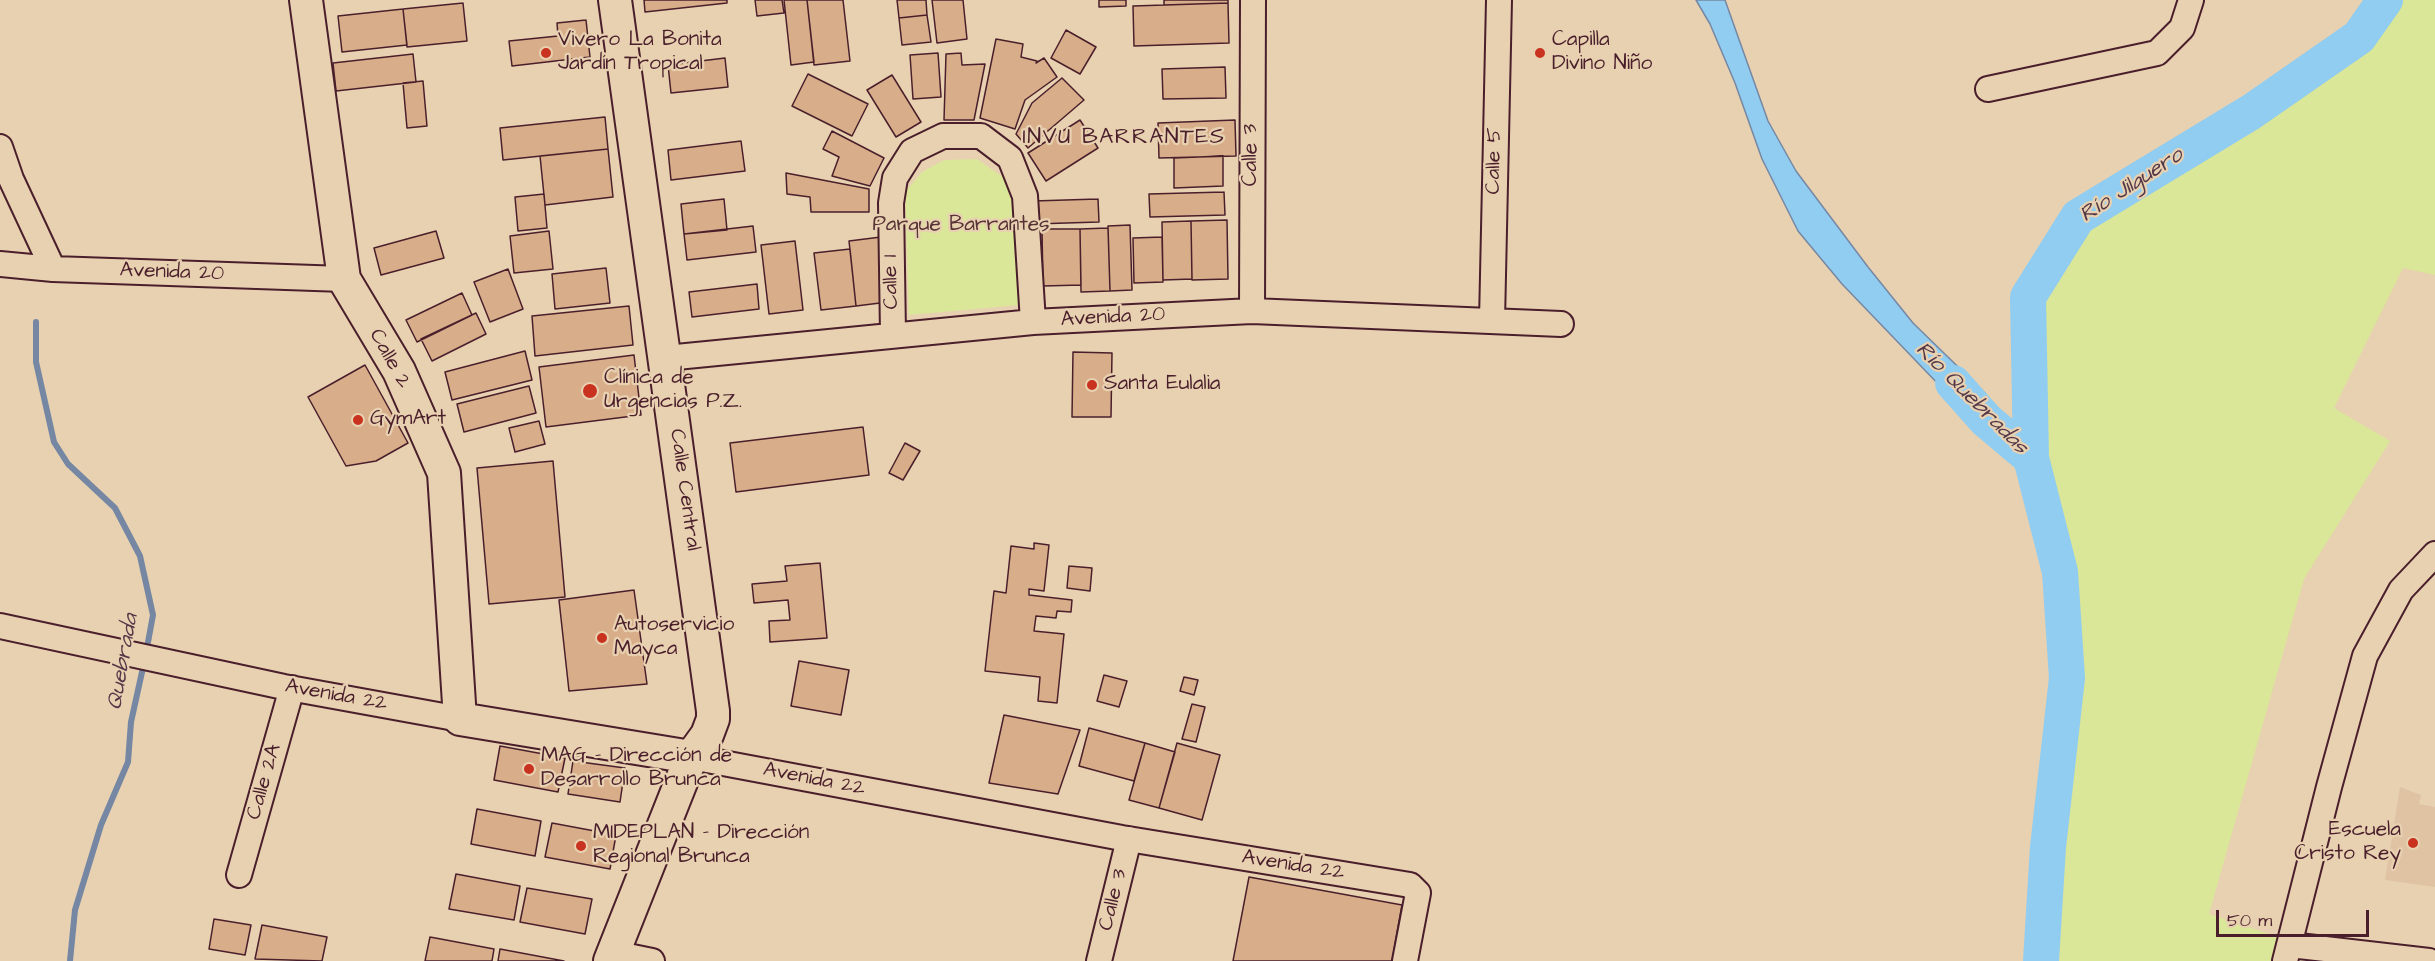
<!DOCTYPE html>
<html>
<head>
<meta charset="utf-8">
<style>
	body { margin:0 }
	#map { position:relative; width:2435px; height:961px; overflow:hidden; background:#e8d1b1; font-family:"Architects Daughter",sans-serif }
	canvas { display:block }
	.scale { position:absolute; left:2216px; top:910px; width:153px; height:27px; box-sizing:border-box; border:3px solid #4a1f2b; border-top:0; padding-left:8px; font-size:18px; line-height:21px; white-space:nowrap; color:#4a1f2b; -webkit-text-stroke:4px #e8d1b1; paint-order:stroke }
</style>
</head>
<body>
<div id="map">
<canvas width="2435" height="961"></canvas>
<div class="scale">50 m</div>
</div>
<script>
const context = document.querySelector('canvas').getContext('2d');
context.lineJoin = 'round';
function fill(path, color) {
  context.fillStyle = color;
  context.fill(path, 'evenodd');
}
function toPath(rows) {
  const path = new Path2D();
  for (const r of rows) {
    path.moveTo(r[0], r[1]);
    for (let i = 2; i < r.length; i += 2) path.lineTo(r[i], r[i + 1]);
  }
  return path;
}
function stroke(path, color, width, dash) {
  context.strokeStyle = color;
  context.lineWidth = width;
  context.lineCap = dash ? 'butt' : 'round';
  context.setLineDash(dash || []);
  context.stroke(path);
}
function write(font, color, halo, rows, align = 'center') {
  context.font = font + ' "Architects Daughter",sans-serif';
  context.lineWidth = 4.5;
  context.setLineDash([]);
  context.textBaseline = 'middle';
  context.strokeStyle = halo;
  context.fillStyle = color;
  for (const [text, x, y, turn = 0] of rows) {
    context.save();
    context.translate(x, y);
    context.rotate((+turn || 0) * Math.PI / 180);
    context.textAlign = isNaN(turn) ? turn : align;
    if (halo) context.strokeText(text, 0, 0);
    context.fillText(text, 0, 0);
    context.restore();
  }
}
fill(toPath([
	[2400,787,2421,795,2419,804,2435,807,2435,887,2385,880]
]), '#e0c3a3');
fill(toPath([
	[2384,0,2435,0,2435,275,2403,268,2334,408,2390,441,2304,579,2209,914,2281,938,2272,961,2041,961,2048,847,2067,678,2060,572,2031,458,2028,297,2066,236,2182,154,2353,41],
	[977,159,1004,178,1015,212,1019,305,909,315,905,192,922,172,944,160]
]), '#dae698');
const water = toPath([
	[1696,0,1725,0,1768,121,1796,171,1868,267,1913,323,1985,393,1986,420,1966,413,1842,284,1798,231,1762,159,1735,83,1710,24,1696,0]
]);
fill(water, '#91ccf1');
stroke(water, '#7587a2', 1.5);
stroke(toPath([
	[36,322,36,362,54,442,68,464,115,508,140,556,153,615,146,653],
	[70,961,75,910,101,825,128,762,131,722,144,663]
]), '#7587a2', 6);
stroke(toPath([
	[1953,383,1986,420,2031,458,2060,572,2067,678,2048,847,2041,961],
	[2031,458,2028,297,2078,217,2251,112,2359,37,2385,0]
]), '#91ccf1', 36);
const building = toPath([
	[644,0,727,0,727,3,645,12,644,0],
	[755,0,782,0,784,13,757,16,755,0],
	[784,0,807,0,814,62,791,65,784,0],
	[807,0,843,0,850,61,814,65,807,0],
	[897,0,926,0,927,15,899,18,897,0],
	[932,0,963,0,967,39,937,43,932,0],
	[1099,0,1126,0,1126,6,1099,7,1099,0],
	[1164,0,1228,0,1228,3,1164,5,1164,0],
	[463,3,467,41,407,47,403,9,463,3],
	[1228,3,1229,43,1134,46,1133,6,1228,3],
	[403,9,407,45,342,52,338,16,403,9],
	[927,15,931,42,902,45,899,18,927,15],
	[586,20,590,57,512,66,509,41,558,36,557,23,586,20],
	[1066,30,1096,47,1080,74,1051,58,1066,30],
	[996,39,1023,44,1021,57,1037,61,1036,63,1044,58,1057,77,1025,100,1015,129,980,118,996,39],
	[938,53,941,97,913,99,910,55,938,53],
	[961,53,962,65,985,64,974,120,944,120,946,54,961,53],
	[413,54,416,82,336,91,333,63,413,54],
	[725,58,728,87,671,93,668,65,725,58],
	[1225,67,1226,98,1163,99,1162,69,1225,67],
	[808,74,868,104,852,136,792,106,808,74],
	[892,75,921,122,896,137,867,90,892,75],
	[1062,78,1084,100,1028,148,1016,134,1032,103,1062,78],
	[423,81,427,126,407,128,403,83,423,81],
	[605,117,608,149,503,160,500,128,605,117],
	[1080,120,1098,148,1046,181,1028,153,1080,120],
	[1235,120,1236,156,1159,158,1158,123,1235,120],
	[832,131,884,158,870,186,832,176,839,157,823,149,832,131],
	[741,141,745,171,671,180,668,150,741,141],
	[608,149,613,197,545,205,540,156,608,149],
	[1223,156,1223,186,1174,188,1174,158,1223,156],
	[786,173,869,189,869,212,811,212,810,197,787,194,786,173],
	[1224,192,1225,215,1150,217,1149,194,1224,192],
	[544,194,547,228,518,231,515,197,544,194],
	[724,199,727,230,684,234,681,204,724,199],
	[1098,199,1099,222,1034,224,1033,201,1098,199],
	[1227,220,1228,279,1192,280,1191,221,1227,220],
	[1191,221,1192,279,1163,280,1162,222,1191,221],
	[1130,225,1132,290,1110,291,1108,226,1130,225],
	[753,226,756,252,687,260,684,234,753,226],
	[1108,228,1110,291,1081,292,1080,229,1108,228],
	[1042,229,1080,229,1081,285,1043,286,1042,229],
	[436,231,444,258,381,275,374,248,436,231],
	[549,231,553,269,514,273,510,236,549,231],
	[881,237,888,302,856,306,849,241,881,237],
	[1162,237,1163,282,1134,283,1133,238,1162,237],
	[795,241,803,310,769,314,761,245,795,241],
	[850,249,856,306,821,310,814,253,850,249],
	[606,268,610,303,555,309,552,274,606,268],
	[508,269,523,309,490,322,474,282,508,269],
	[757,284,759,309,692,317,689,292,757,284],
	[462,293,472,315,417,342,406,320,462,293],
	[629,306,633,345,535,356,532,316,629,306],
	[476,313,486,334,432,361,421,339,476,313],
	[525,351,532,380,452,400,445,372,525,351],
	[1073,352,1112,353,1111,417,1072,417,1073,352],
	[634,355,641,415,546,427,539,367,634,355],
	[365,365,408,443,376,461,346,466,308,397,365,365],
	[529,386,536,413,464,432,457,404,529,386],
	[539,421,545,444,515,452,509,428,539,421],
	[863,427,869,475,736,492,730,443,863,427],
	[905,443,920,451,903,480,889,473,905,443],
	[553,461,565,597,489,604,477,468,553,461],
	[1034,543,1049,545,1044,591,1029,589,1029,595,1072,600,1071,612,1057,611,1056,618,1036,616,1034,631,1064,634,1057,703,1038,701,1040,677,985,671,994,591,1006,593,1011,546,1034,549,1034,543],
	[820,563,827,638,770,642,769,621,790,620,788,600,754,603,752,584,787,581,785,566,820,563],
	[1069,566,1092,568,1090,591,1067,588,1069,566],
	[634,590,647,684,569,691,559,600,634,590],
	[799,661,849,670,841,715,791,706,799,661],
	[1104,675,1127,681,1119,707,1097,701,1104,675],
	[1184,677,1198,680,1194,695,1180,691,1184,677],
	[1192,704,1205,707,1196,742,1182,739,1192,704],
	[1004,715,1080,730,1058,794,989,783,1004,715],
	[1089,728,1145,743,1134,781,1079,766,1089,728],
	[1145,743,1175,752,1159,808,1129,800,1145,743],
	[1177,743,1220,755,1202,820,1159,808,1177,743],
	[500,746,565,758,558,792,494,780,500,746],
	[573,761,625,768,620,802,568,794,573,761],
	[477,809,541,821,535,856,471,844,477,809],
	[552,823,616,835,610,869,545,857,552,823],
	[456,874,520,886,514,920,449,909,456,874],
	[1249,877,1402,905,1392,961,1233,961,1249,877],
	[527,888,592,899,585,934,520,922,527,888],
	[214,919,251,925,245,955,209,949,214,919],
	[262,925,327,937,322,961,255,959,262,925],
	[430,937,494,949,492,961,425,961,430,937],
	[500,949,564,961,498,961,500,949]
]);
fill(building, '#d7ae89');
stroke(building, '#4a1f2b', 1.5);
const minor = toPath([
	[1988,89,2157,53,2182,28,2191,0],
	[0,147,11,179,53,269],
	[0,264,53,269,344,279],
	[1252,311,1253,0],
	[1492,321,1499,0],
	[893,334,891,203,895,178,912,151,943,136,981,136,1010,158,1025,196,1033,322],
	[666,358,1033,322,1252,311,1561,324],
	[0,626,284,687,460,719],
	[691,757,1122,838,1410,885,1418,893,1405,961],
	[239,875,292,688],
	[2290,945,2429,961],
	[613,953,652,961],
	[1099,961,1129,839],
	[2285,961,2329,787,2365,656,2401,590,2435,554]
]);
const major = toPath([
	[306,0,344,279,399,371,444,473,460,719,691,757],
	[610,961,691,757,707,735,713,719,713,711,615,0]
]);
stroke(minor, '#4a1f2b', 28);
stroke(major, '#4a1f2b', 36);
stroke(minor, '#e8d1b1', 24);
stroke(major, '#e8d1b1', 32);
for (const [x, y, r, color] of [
	[546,53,6,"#c8321e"],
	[1540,53,6,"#c8321e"],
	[1092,385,6,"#c8321e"],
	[590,391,8,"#c8321e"],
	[358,420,6,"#c8321e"],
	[602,638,6,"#c8321e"],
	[529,769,6,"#c8321e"],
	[2413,843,6,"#c8321e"],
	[581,846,6,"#c8321e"]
]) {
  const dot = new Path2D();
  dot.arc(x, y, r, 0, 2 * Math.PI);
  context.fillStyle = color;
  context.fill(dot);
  stroke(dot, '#e8d1b1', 2);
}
write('21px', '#4a1f2b', '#e8d1b1', [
	["Vivero La Bonita",558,41],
	["Jardín Tropical",558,65],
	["Capilla",1552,41],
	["Divino Niño",1552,65],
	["Clínica de",604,379],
	["Urgencias P.Z.",604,403],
	["Santa Eulalia",1104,385],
	["GymArt",370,420],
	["Autoservicio",614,626],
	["Mayca",614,650],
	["MAG - Dirección de",541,757],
	["Desarrollo Brunca",541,781],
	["Escuela",2401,831,"right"],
	["Cristo Rey",2401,855,"right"],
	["MIDEPLAN - Dirección",593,834],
	["Regional Brunca",593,858]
], 'left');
write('21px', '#4a1f2b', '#e8d1b1', [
	["Calle 3",1252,155,-90],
	["Calle 5",1495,161,-89],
	["Avenida 20",172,273,2],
	["Calle 1",892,282,-91],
	["Avenida 20",1113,318,-3],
	["Calle 2",389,359,61],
	["Calle Central",684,490,82],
	["Avenida 22",336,696,10],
	["Avenida 22",814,780,11],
	["Calle 2A",265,782,-74],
	["Avenida 22",1293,866,9],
	["Calle 3",1114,900,-76]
]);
write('21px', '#583336', '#e8d1b1', [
	["Parque Barrantes",961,226]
]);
context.letterSpacing = '1.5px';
write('22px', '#4a1f2b', '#e8d1b1', [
	["INVU BARRANTES",1124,138]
]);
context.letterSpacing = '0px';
write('italic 22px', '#553949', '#e8d1b1', [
	["Río Jilguero",2132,186,-33],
	["Río Quebradas",1971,399,45],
	["Quebrada",124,662,-80]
]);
</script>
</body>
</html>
